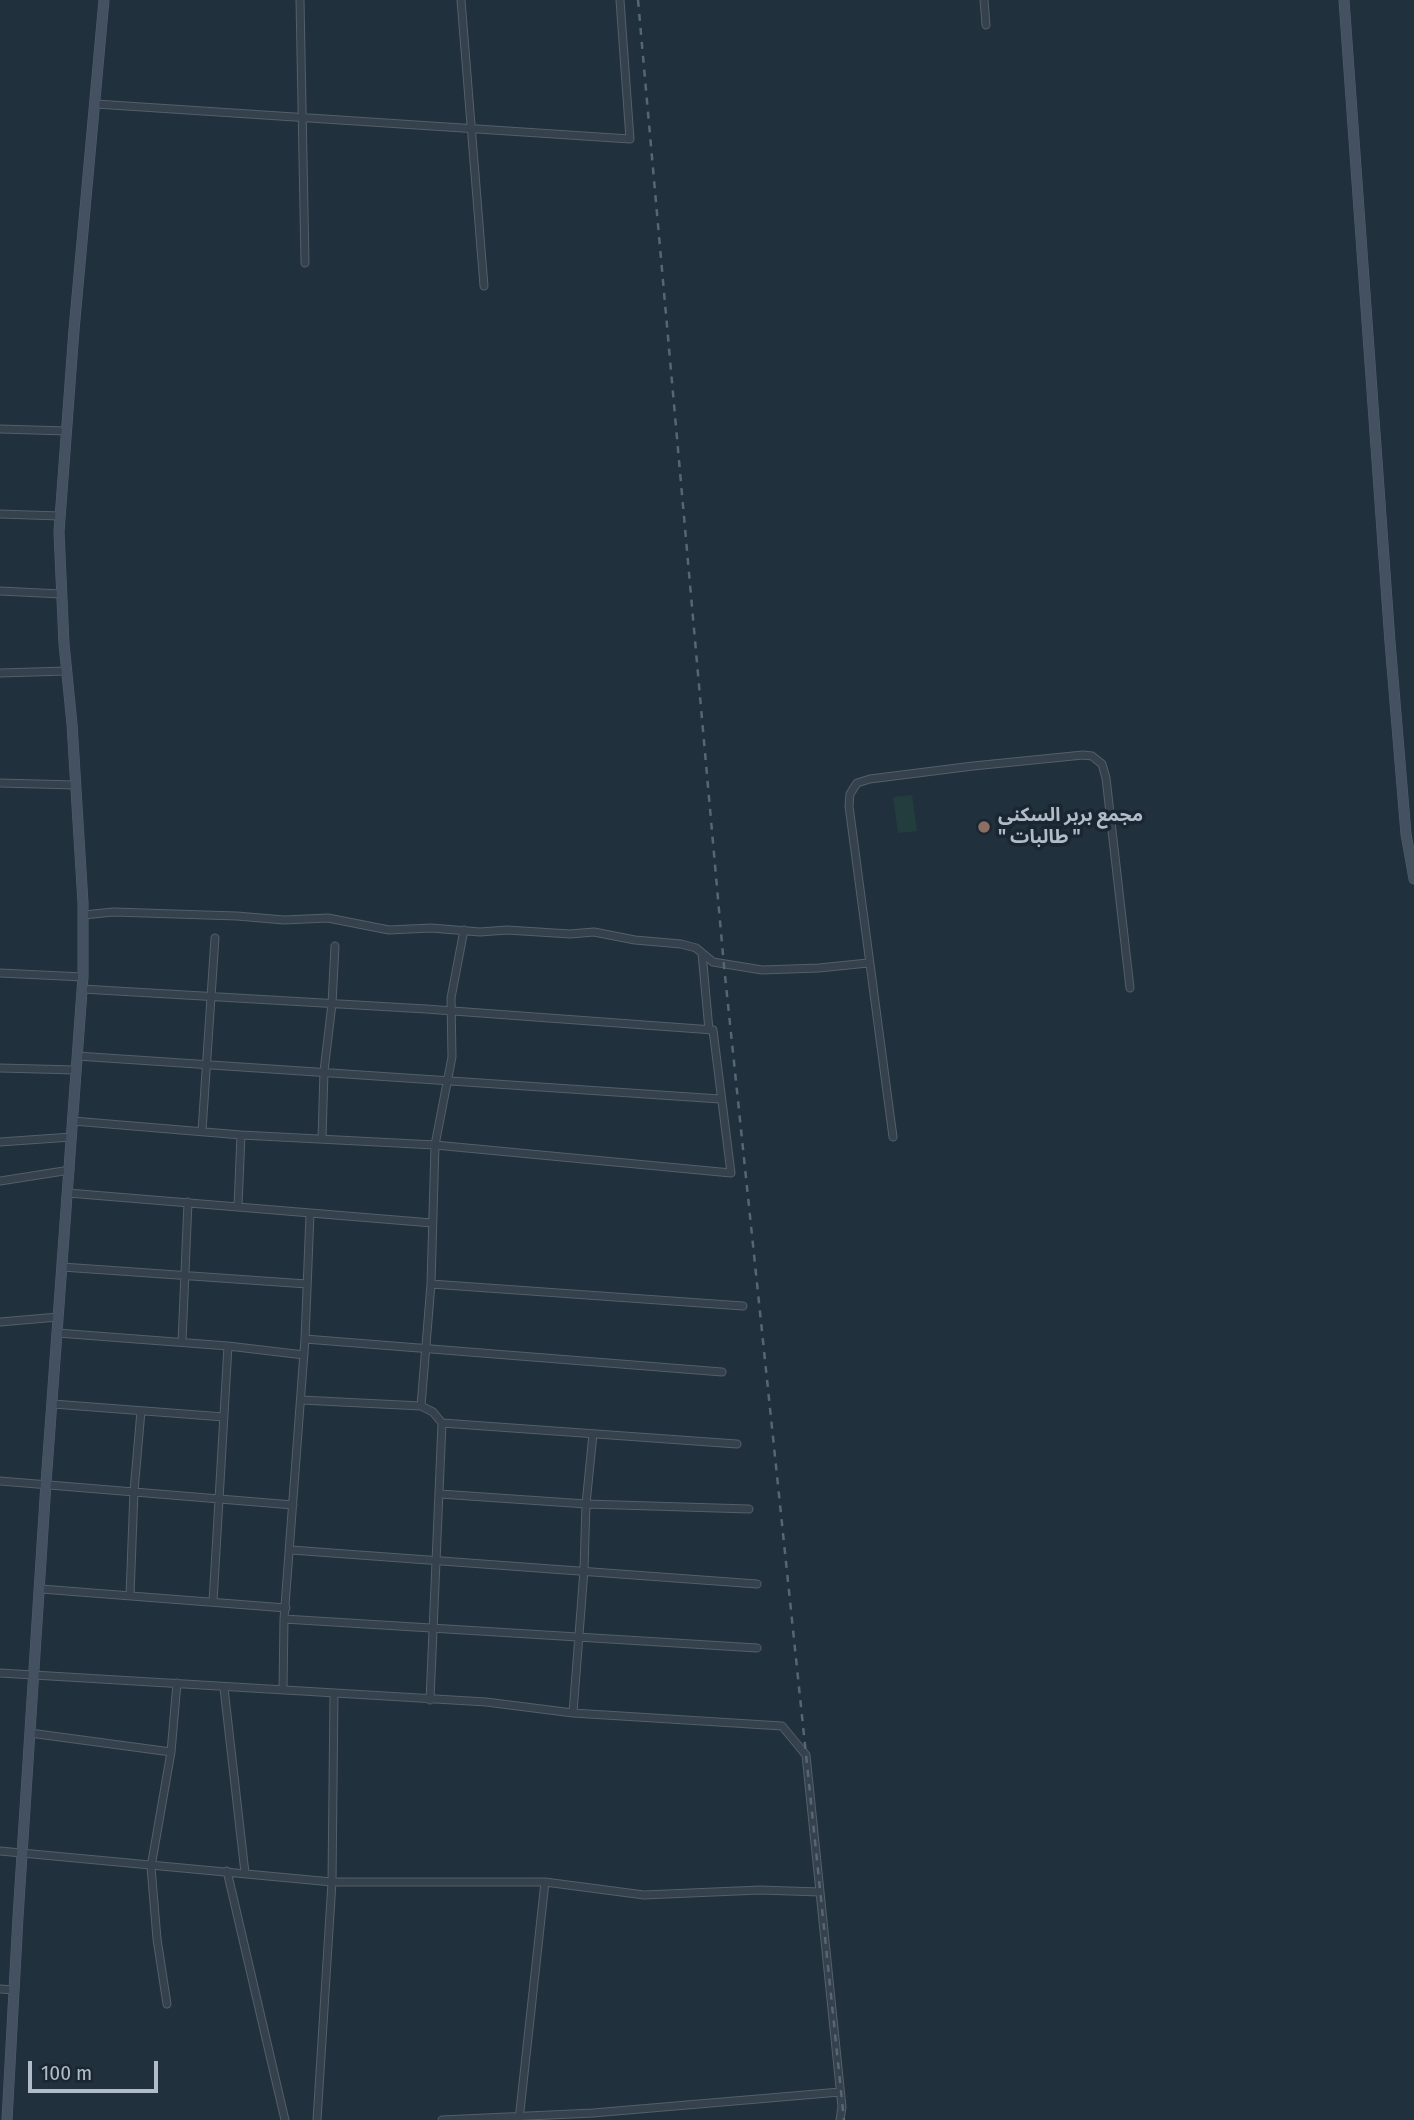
<!DOCTYPE html>
<html>
<head>
<meta charset="utf-8">
<style>
	body { margin:0 }
	#map { position:relative; width:1414px; height:2120px; overflow:hidden; background:#21303d; font-family:"Fira Sans Condensed",sans-serif }
	canvas { display:block }
	.scale { position:absolute; left:28px; top:2061px; width:130px; height:32px; box-sizing:border-box; border:4px solid #b1bcc9; border-top:0; padding-left:9px; font-size:21px; line-height:24px; white-space:nowrap; color:#b1bcc9; -webkit-text-stroke:5px #1a2632; paint-order:stroke }
</style>
</head>
<body>
<div id="map">
<canvas width="1414" height="2120"></canvas>
<div class="scale">100 m</div>
</div>
<script>
const context = document.querySelector('canvas').getContext('2d');
context.lineJoin = 'round';
function fill(path, color) {
  context.fillStyle = color;
  context.fill(path, 'evenodd');
}
function toPath(rows) {
  const path = new Path2D();
  for (const r of rows) {
    path.moveTo(r[0], r[1]);
    for (let i = 2; i < r.length; i += 2) path.lineTo(r[i], r[i + 1]);
  }
  return path;
}
function stroke(path, color, width, dash) {
  context.strokeStyle = color;
  context.lineWidth = width;
  context.lineCap = dash ? 'butt' : 'round';
  context.setLineDash(dash || []);
  context.stroke(path);
}
function write(font, color, halo, rows, align = 'center') {
  context.font = font + ' "Fira Sans Condensed","Noto Sans Arabic",sans-serif';
  context.lineWidth = 7;
  context.setLineDash([]);
  context.textBaseline = 'middle';
  context.strokeStyle = halo;
  context.fillStyle = color;
  for (const [text, x, y, turn = 0] of rows) {
    context.save();
    context.translate(x, y);
    context.rotate((+turn || 0) * Math.PI / 180);
    context.textAlign = isNaN(turn) ? turn : align;
    if (halo) context.strokeText(text, 0, 0);
    context.fillText(text, 0, 0);
    context.restore();
  }
}
fill(toPath([
	[912,795,917,831,898,833,893,797]
]), '#233d3e');
const street = toPath([
	[300,0,305,263],
	[461,0,484,286],
	[984,0,986,25],
	[96,104,630,139,620,0],
	[0,429,67,431],
	[0,514,60,516],
	[0,591,61,594],
	[0,673,66,671],
	[0,783,75,785],
	[84,915,113,912,237,916,284,920,328,918,389,930,431,928,480,932,507,930,570,934,594,932,635,940,681,944,696,948,713,962,762,970,819,968,868,963],
	[702,953,709,1030],
	[0,973,83,977],
	[77,1056,720,1099],
	[0,1068,76,1070],
	[73,1121,241,1135,435,1145,731,1173,713,1030,426,1009,82,989],
	[202,1131,215,938],
	[893,1137,849,806,850,794,857,783,870,779,973,766,1083,755,1092,756,1102,764,1106,778,1130,988],
	[322,1139,324,1071,332,1004,335,946],
	[0,1142,71,1137],
	[0,1181,70,1170],
	[68,1193,432,1223],
	[238,1206,241,1135],
	[62,1267,307,1284],
	[431,1284,743,1306],
	[0,1322,58,1317],
	[57,1333,228,1346,304,1355],
	[305,1339,722,1372],
	[182,1342,188,1202],
	[301,1400,421,1406,433,1412,442,1423,430,1700],
	[53,1404,224,1417],
	[421,1406,431,1284,435,1145,452,1057,451,998,464,930],
	[442,1423,737,1444],
	[0,1481,293,1505],
	[440,1494,586,1504,749,1509],
	[291,1550,757,1584],
	[41,1589,286,1608],
	[130,1595,134,1491,141,1411],
	[213,1602,228,1346],
	[284,1619,757,1648],
	[0,1673,486,1702,573,1713,782,1726,806,1755,842,2107,840,2120],
	[224,1688,245,1873],
	[283,1689,284,1619,305,1339,310,1214],
	[573,1713,584,1570,586,1504,593,1434],
	[30,1733,171,1752],
	[0,1851,332,1882,545,1882,519,2120],
	[227,1871,285,2120],
	[545,1882,644,1895,760,1890,820,1892],
	[0,1989,14,1990],
	[167,2004,157,1939,151,1867,171,1752,177,1683],
	[317,2120,332,1882,334,1693],
	[442,2120,593,2113,840,2092]
]);
const secondary = toPath([
	[1344,0,1390,642,1406,834,1414,879],
	[7,2120,18,1917,46,1483,83,977,83,903,72,724,64,644,59,532,74,330,104,0]
]);
stroke(street, '#535f6b', 9);
stroke(secondary, '#535f6b', 11);
stroke(street, '#35414d', 7);
stroke(secondary, '#435161', 10);
stroke(toPath([
	[638,0,724,966,844,2120]
]), '#576675', 2.5, [7, 7]);
for (const [x, y, r, color] of [
	[984,827,7,"#8d6e63"]
]) {
  const dot = new Path2D();
  dot.arc(x, y, r, 0, 2 * Math.PI);
  context.fillStyle = color;
  context.fill(dot);
  stroke(dot, '#1a2632', 2.5);
}
write('bold 19px', '#b1bcc9', '#1a2632', [
	["مجمع بربر السكني",998,816],
	["\" طالبات \"",998,838]
], 'left');
</script>
</body>
</html>
